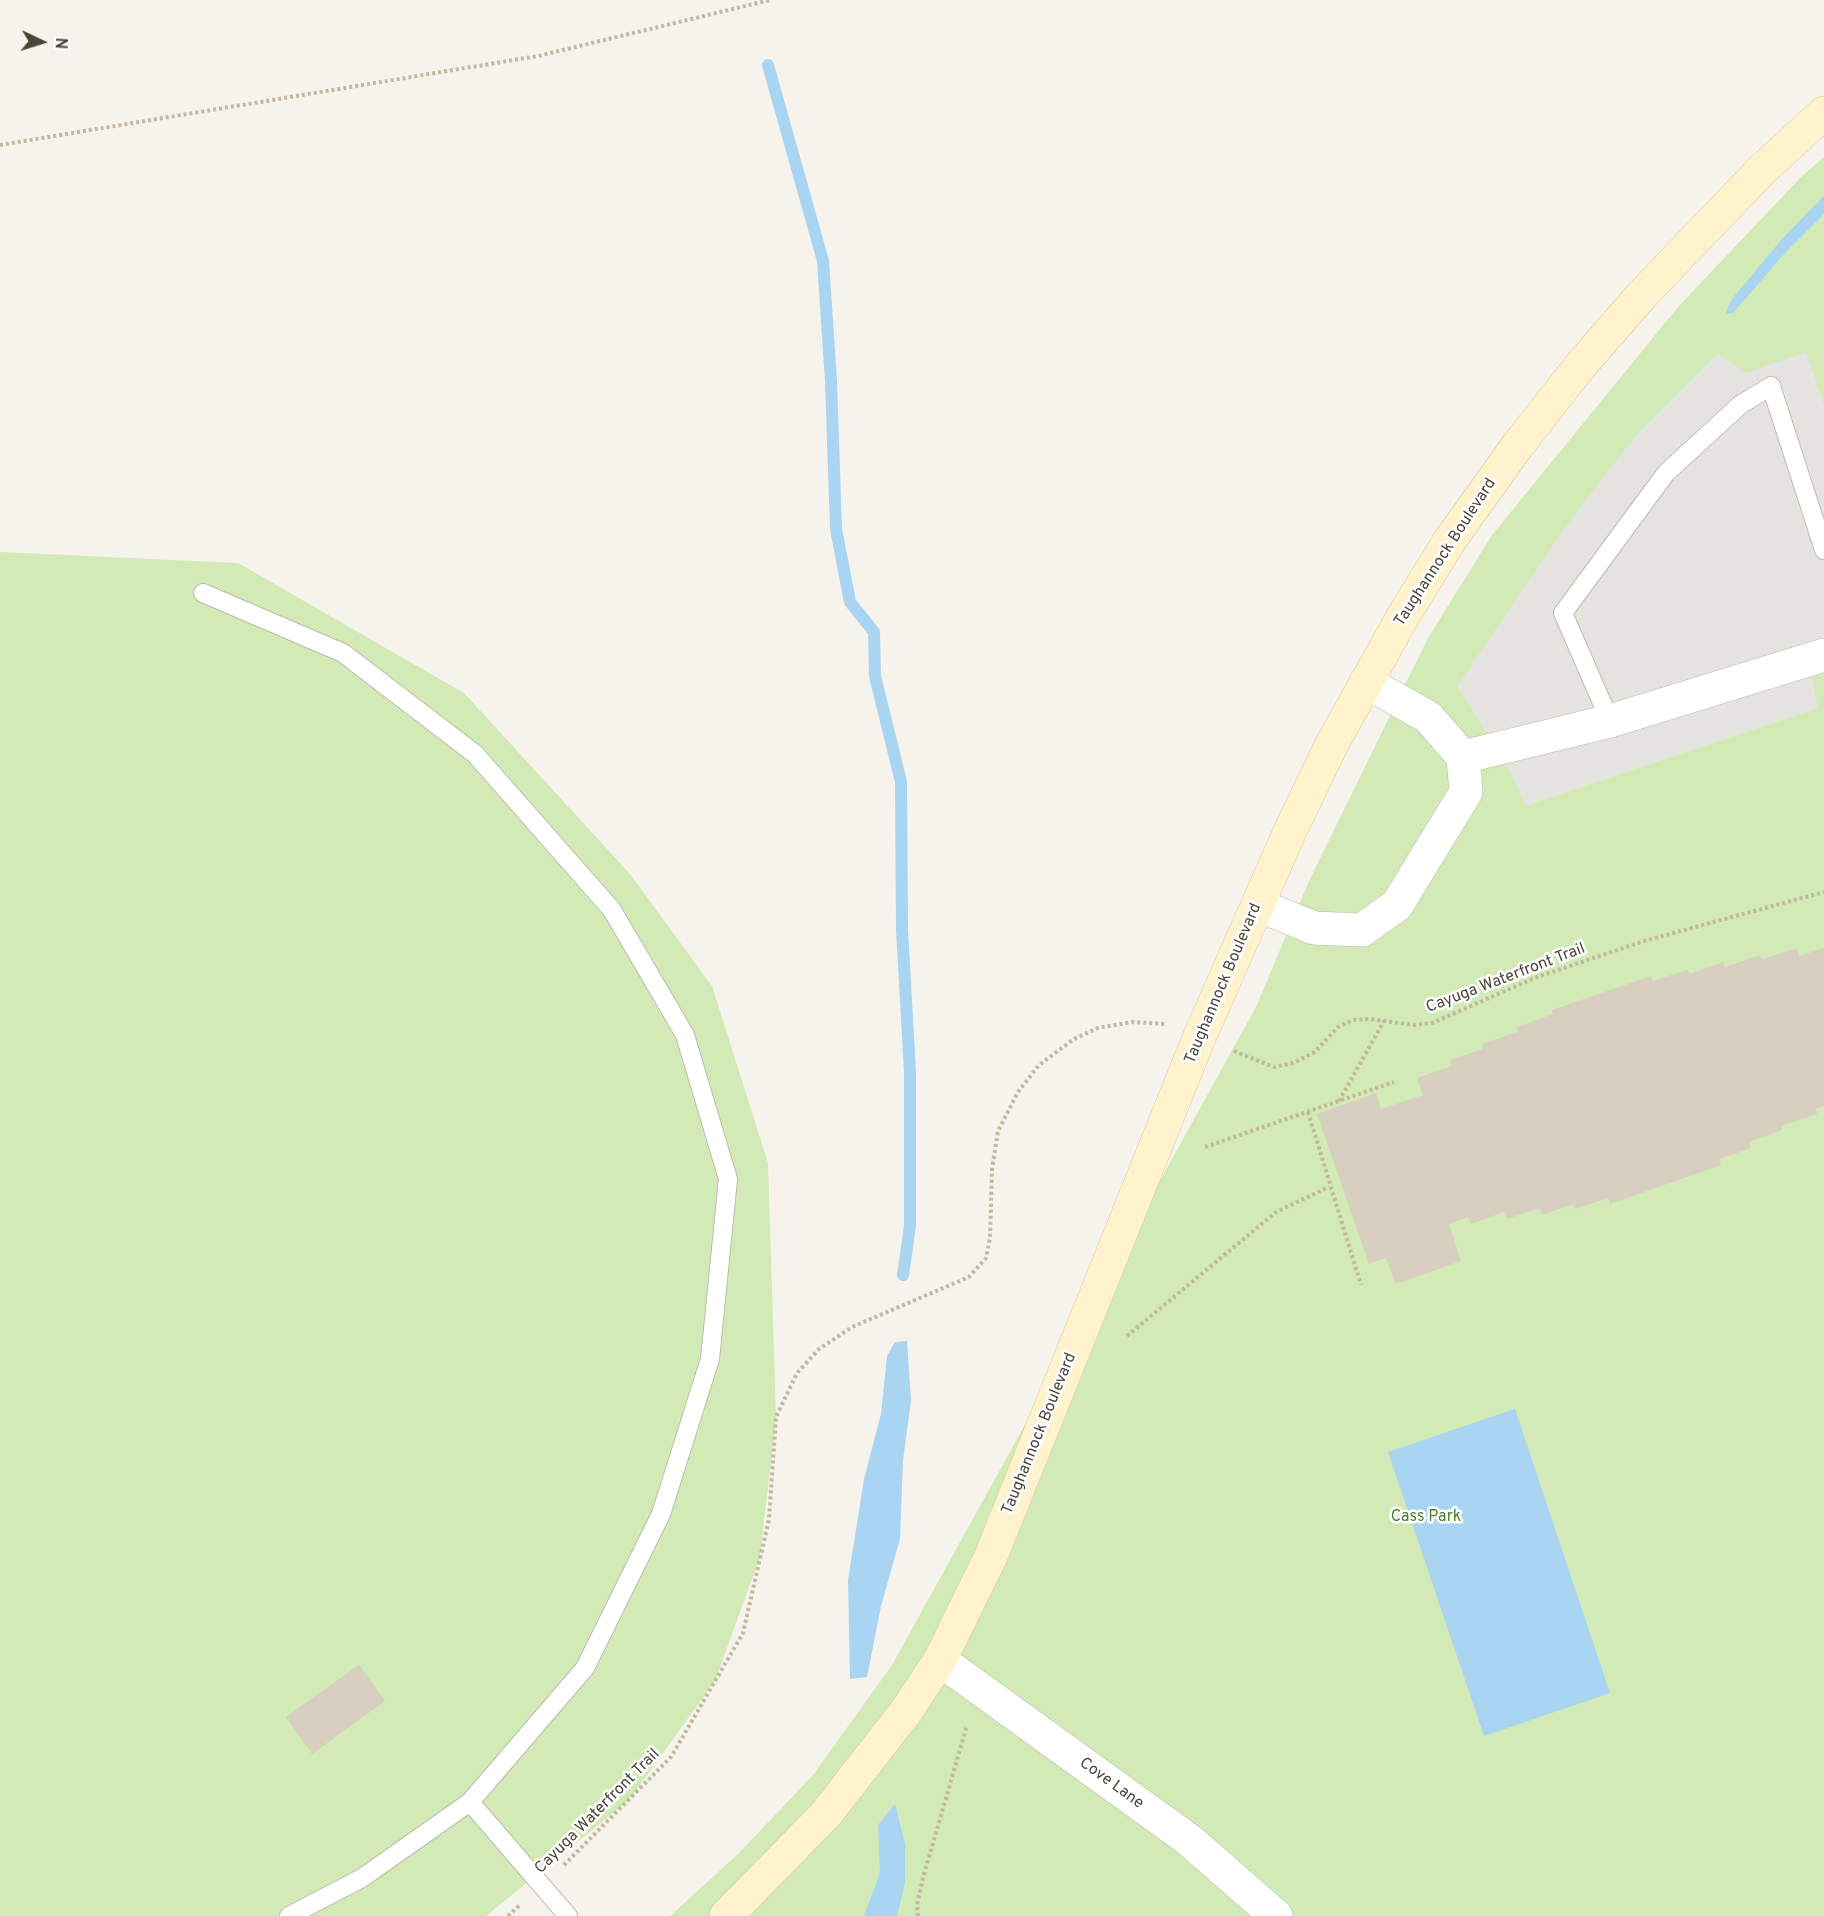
<!DOCTYPE html>
<html>
<head>
<meta charset="utf-8">
<style>
	body { margin:0 }
	#map { position:relative; width:1824px; height:1916px; overflow:hidden; background:#f6f3ec; font-family:Overpass,sans-serif }
	canvas { display:block }
	.north { position:absolute; left:12px; top:12px; width:60px; height:60px; -webkit-text-stroke:4px #fff; paint-order:stroke; rotate:94deg; font-size:16px; font-weight:700; line-height:24px; text-align:center; color:#4b4439 }
	.north::after { content:''; display:block; margin:auto; width:21px; height:27px; background:#4b4439; clip-path:polygon(50% 0,100% 100%,50% 72%,0 100%) }
</style>
</head>
<body>
<div id="map">
<canvas width="1824" height="1916"></canvas>
<div class="north">N</div>
</div>
<script>
const context = document.querySelector('canvas').getContext('2d');
context.lineJoin = 'round';
function fill(path, color) {
  context.fillStyle = color;
  context.fill(path, 'evenodd');
}
function toPath(rows) {
  const path = new Path2D();
  for (const r of rows) {
    path.moveTo(r[0], r[1]);
    for (let i = 2; i < r.length; i += 2) path.lineTo(r[i], r[i + 1]);
  }
  return path;
}
function stroke(path, color, width, dash) {
  context.strokeStyle = color;
  context.lineWidth = width;
  context.lineCap = dash ? 'butt' : 'round';
  context.setLineDash(dash || []);
  context.stroke(path);
}
function write(font, color, halo, rows, align = 'center') {
  context.font = font + ' Overpass,sans-serif';
  context.lineWidth = 5;
  context.setLineDash([]);
  context.textBaseline = 'middle';
  context.strokeStyle = halo;
  context.fillStyle = color;
  for (const [text, x, y, turn = 0] of rows) {
    context.save();
    context.translate(x, y);
    context.rotate((+turn || 0) * Math.PI / 180);
    context.textAlign = isNaN(turn) ? turn : align;
    if (halo) context.strokeText(text, 0, 0);
    context.fillText(text, 0, 0);
    context.restore();
  }
}
fill(toPath([
	[1824,157,1824,1916,670,1916,738,1854,813,1775,892,1665,1256,1007,1309,881,1428,638,1492,535,1678,307,1802,176],
	[0,552,238,563,464,693,630,874,712,986,768,1163,776,1417,760,1557,715,1681,629,1800,486,1916,0,1916]
]), '#d2eab5');
fill(toPath([
	[1806,352,1824,405,1824,671,1812,678,1818,708,1525,806,1515,780,1457,686,1566,526,1636,435,1718,353,1746,373]
]), '#e5e3e0');
fill(toPath([
	[1824,196,1824,214,1785,253,1733,313,1725,314,1732,299,1783,238],
	[907,1341,911,1400,903,1460,900,1539,881,1606,867,1677,850,1679,848,1580,864,1479,881,1414,887,1356,895,1342],
	[1515,1409,1610,1693,1484,1736,1388,1452],
	[895,1804,905,1844,905,1883,897,1916,864,1916,880,1873,878,1825]
]), '#a9d4f2');
stroke(toPath([
	[768,65,823,261,831,381,836,529,850,602,874,632,875,676,901,782,902,930,910,1072,910,1226,903,1275]
]), '#a9d4f2', 12);
fill(toPath([
	[1797,948,1799,956,1824,948,1824,1106,1816,1109,1817,1114,1781,1126,1782,1130,1749,1142,1751,1148,1719,1159,1721,1165,1610,1204,1608,1198,1575,1209,1573,1204,1542,1215,1539,1208,1507,1219,1504,1212,1471,1224,1468,1217,1449,1224,1461,1261,1396,1284,1386,1258,1369,1264,1317,1114,1376,1093,1381,1109,1423,1095,1417,1078,1452,1066,1450,1060,1483,1049,1482,1044,1517,1032,1517,1027,1553,1014,1552,1010,1651,976,1653,981,1687,970,1690,974,1723,962,1725,967,1760,955,1762,959],
	[359,1665,385,1701,312,1754,286,1717]
]), '#d8cfc1');
const lane = toPath([
	[203,593,343,653,475,754,612,910,685,1035,728,1179,710,1359,661,1514,585,1668,470,1802,362,1878,289,1916],
	[1610,721,1563,613,1666,473,1740,405,1771,386,1824,550],
	[470,1802,568,1916]
]);
const street = toPath([
	[1463,757,1610,721,1824,655],
	[1258,905,1314,928,1362,930,1397,905,1466,792,1463,757,1428,717,1366,682],
	[940,1660,1189,1840,1276,1916]
]);
const secondary = toPath([
	[726,1916,826,1814,907,1710,940,1660,991,1556,1199,1038,1291,829,1332,744,1405,613,1450,540,1518,445,1581,365,1642,295,1707,227,1762,170,1824,113]
]);
stroke(lane, '#c2bbae', 20);
stroke(street, '#c2bbae', 34);
stroke(secondary, '#d6c79b', 34);
stroke(toPath([
	[0,145,538,56,770,0],
	[1234,1051,1274,1067,1293,1063,1315,1052,1338,1027,1353,1020,1370,1019,1414,1025,1432,1023,1537,977,1644,941,1824,892],
	[1339,1101,1384,1021],
	[1308,1112,1361,1285],
	[1205,1147,1394,1082],
	[1127,1336,1276,1212,1329,1187],
	[564,1865,671,1757,743,1633,769,1519,776,1417,797,1373,819,1349,852,1327,969,1277,986,1258,990,1238,992,1169,998,1131,1018,1092,1039,1065,1074,1039,1098,1028,1132,1022,1166,1024],
	[508,1916,521,1904],
	[918,1916,917,1905,923,1878,967,1725]
]), '#c4b79f', 4, [3, 3]);
stroke(lane, '#fff', 18);
stroke(street, '#fff', 33);
stroke(secondary, '#fff3cd', 33);
write('16px', '#4b4439', '#fff', [
	["Taughannock Boulevard",1446,553,-57],
	["Cayuga Waterfront Trail",1506,979,-21],
	["Taughannock Boulevard",1224,984,-67],
	["Taughannock Boulevard",1040,1434,-68],
	["Cove Lane",1111,1784,36],
	["Cayuga Waterfront Trail",598,1812,-45]
]);
write('16px', '#4a7f2a', '#fff', [
	["Cass Park",1426,1518]
]);
</script>
</body>
</html>
